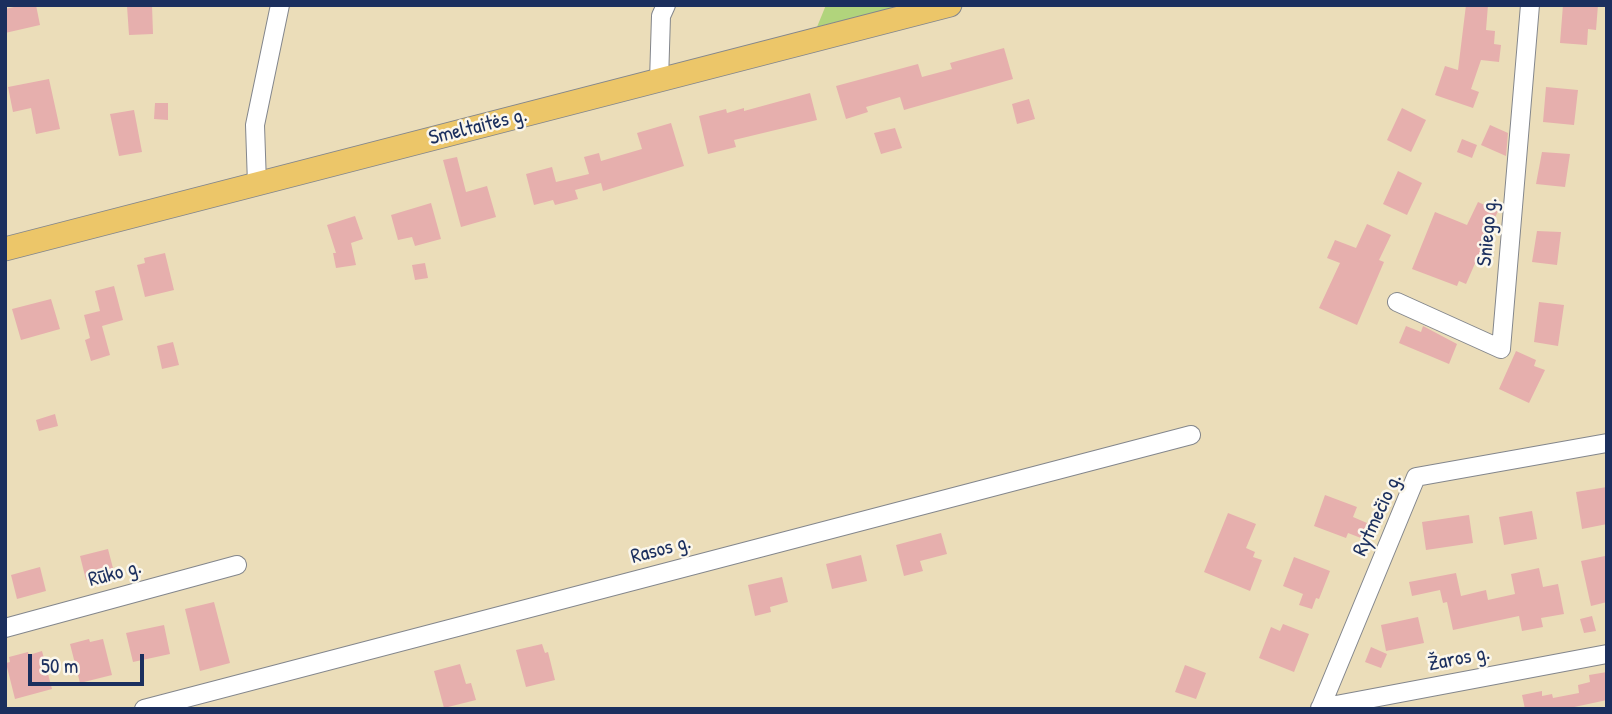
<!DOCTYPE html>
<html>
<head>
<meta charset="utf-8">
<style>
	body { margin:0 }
	#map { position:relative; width:1612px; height:714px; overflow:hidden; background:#ebddb9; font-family:"Patrick Hand",sans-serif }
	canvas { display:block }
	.frame { position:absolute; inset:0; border:7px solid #1b2f5e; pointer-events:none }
	.scale { position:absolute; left:28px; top:654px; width:116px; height:32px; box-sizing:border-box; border:4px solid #1b2f5e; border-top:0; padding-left:9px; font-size:21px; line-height:24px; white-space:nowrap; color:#1b2f5e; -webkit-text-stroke:5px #fbf7ec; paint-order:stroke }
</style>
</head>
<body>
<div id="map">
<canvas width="1612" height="714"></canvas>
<div class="frame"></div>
<div class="scale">50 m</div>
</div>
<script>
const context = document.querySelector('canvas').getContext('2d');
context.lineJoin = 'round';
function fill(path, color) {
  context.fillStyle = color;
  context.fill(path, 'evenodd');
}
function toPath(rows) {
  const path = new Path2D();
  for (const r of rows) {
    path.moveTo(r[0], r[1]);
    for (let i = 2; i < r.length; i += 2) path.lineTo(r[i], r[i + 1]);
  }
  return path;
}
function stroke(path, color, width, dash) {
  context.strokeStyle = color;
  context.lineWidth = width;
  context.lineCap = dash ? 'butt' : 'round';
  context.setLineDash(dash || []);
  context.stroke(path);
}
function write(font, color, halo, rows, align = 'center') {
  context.font = font + ' "Patrick Hand",sans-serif';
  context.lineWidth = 5;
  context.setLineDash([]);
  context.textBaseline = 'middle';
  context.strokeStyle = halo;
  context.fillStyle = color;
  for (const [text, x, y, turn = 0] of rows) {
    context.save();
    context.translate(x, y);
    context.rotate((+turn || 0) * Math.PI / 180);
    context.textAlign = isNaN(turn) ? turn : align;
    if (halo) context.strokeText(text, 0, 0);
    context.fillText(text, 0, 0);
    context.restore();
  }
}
fill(toPath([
	[826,5,904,5,817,27]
]), '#b1d47c');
fill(toPath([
	[23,5,36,5,40,25,5,33,5,9],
	[152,5,153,34,129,35,127,6],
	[1466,5,1488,5,1486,30,1495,31,1494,44,1501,45,1499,62,1481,60,1471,89,1479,92,1473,108,1435,95,1445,66,1458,70],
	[1563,5,1598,5,1596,30,1588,29,1587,45,1560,43],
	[1004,48,1013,79,904,110,900,97,866,107,868,112,846,119,836,86,918,64,922,77,952,69,950,63],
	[49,79,60,129,36,134,31,108,13,112,8,87],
	[1546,87,1578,90,1574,125,1543,122],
	[810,93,817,120,734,140,736,147,708,154,699,116,726,109,727,113,744,108,744,111],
	[1029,99,1035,119,1017,124,1012,104],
	[155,103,168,103,168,120,154,119],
	[1402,108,1426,120,1411,152,1387,140],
	[134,110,142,152,119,156,110,114],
	[671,123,684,166,603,191,601,183,575,190,578,199,555,205,553,200,534,205,526,174,552,167,556,182,589,174,584,157,599,153,601,161,642,149,637,133],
	[1490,125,1508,133,1506,156,1481,145],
	[895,128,902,148,881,154,874,133],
	[1462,139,1477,145,1472,158,1457,152],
	[1542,152,1570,154,1565,187,1536,184],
	[457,157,466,192,487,186,496,217,461,227,443,160],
	[1398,171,1422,183,1407,215,1383,204],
	[1478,202,1498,211,1466,284,1459,281,1457,286,1412,269,1435,212,1467,225],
	[431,203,441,239,415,246,412,237,398,240,391,215],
	[355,216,363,239,351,243,356,265,336,268,333,253,336,253,327,225],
	[1367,224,1391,235,1379,260,1384,262,1357,325,1319,308,1340,263,1327,258,1335,240,1356,248],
	[1537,231,1561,232,1557,265,1532,262],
	[165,253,174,290,145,297,137,265,145,263,144,258],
	[425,263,428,278,415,280,412,265],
	[114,286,123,320,102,326,110,355,91,361,85,340,90,338,84,315,100,311,95,291],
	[51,299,60,329,21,340,12,309],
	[1539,302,1564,305,1558,346,1534,342],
	[1406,326,1421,332,1423,326,1457,344,1449,364,1399,343],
	[173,342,179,365,162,369,157,346],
	[1516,351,1536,360,1534,366,1545,370,1529,403,1499,389],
	[55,414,58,426,39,431,36,420],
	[1607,487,1607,524,1582,529,1576,492],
	[1325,495,1357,507,1353,517,1367,523,1361,538,1348,533,1346,538,1314,526],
	[1532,511,1537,539,1504,545,1499,517],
	[1228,513,1256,524,1246,548,1255,552,1253,557,1262,560,1250,591,1204,572],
	[1469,515,1473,543,1426,550,1422,522],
	[941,533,947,554,920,561,923,571,904,576,896,545],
	[108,549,114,572,86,580,80,556],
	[861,555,867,581,832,589,826,564],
	[1605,556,1607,602,1591,606,1581,561],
	[1294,557,1330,571,1319,599,1316,598,1312,609,1299,605,1303,594,1283,586],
	[40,567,46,591,17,599,11,575],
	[1539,568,1543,587,1558,584,1564,614,1541,618,1543,627,1522,631,1519,616,1453,630,1447,602,1443,603,1440,590,1412,596,1409,582,1456,573,1461,596,1486,590,1488,600,1515,594,1511,574],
	[782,577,788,602,770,607,771,612,755,616,748,585],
	[214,602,230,663,200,671,185,609],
	[1592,616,1596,631,1584,633,1580,619],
	[1418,617,1424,643,1386,651,1381,625],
	[1283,624,1309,634,1294,672,1259,658,1271,627,1280,631],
	[164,625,170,654,133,662,126,633],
	[89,639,90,642,103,639,112,675,80,683,70,644],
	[542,644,545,653,548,652,555,680,526,687,516,650],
	[1371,647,1387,654,1381,668,1365,662],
	[42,651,52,689,15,699,6,663,10,662,9,657,28,652,29,655],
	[460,664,466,684,471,683,476,700,444,708,434,671],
	[1185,665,1206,673,1196,699,1175,692],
	[1607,672,1607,700,1565,709,1525,709,1522,695,1542,691,1542,696,1552,694,1553,698,1579,693,1578,685,1590,682,1589,675]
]), '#e6afad');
const minor = toPath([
	[659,81,661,16,666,5],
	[257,184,255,125,280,5],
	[1397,302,1501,349,1530,5],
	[5,628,237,565],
	[1320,708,1607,654],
	[144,709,1191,435],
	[1320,709,1416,477,1607,443]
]);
const major = toPath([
	[5,249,950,5]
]);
stroke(minor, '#83868c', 20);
stroke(major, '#83868c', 25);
stroke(minor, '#fff', 18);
stroke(major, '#ecc669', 23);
write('21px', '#1b2f5e', '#fbf7ec', [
	["Smeltaitės g.",478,127,-14],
	["Sniego g.",1488,232,-85],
	["Rytmečio g.",1378,515,-65],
	["Rasos g.",661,550,-15],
	["Rūko g.",115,574,-15],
	["Žaros g.",1459,659,-11]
]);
</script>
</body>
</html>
